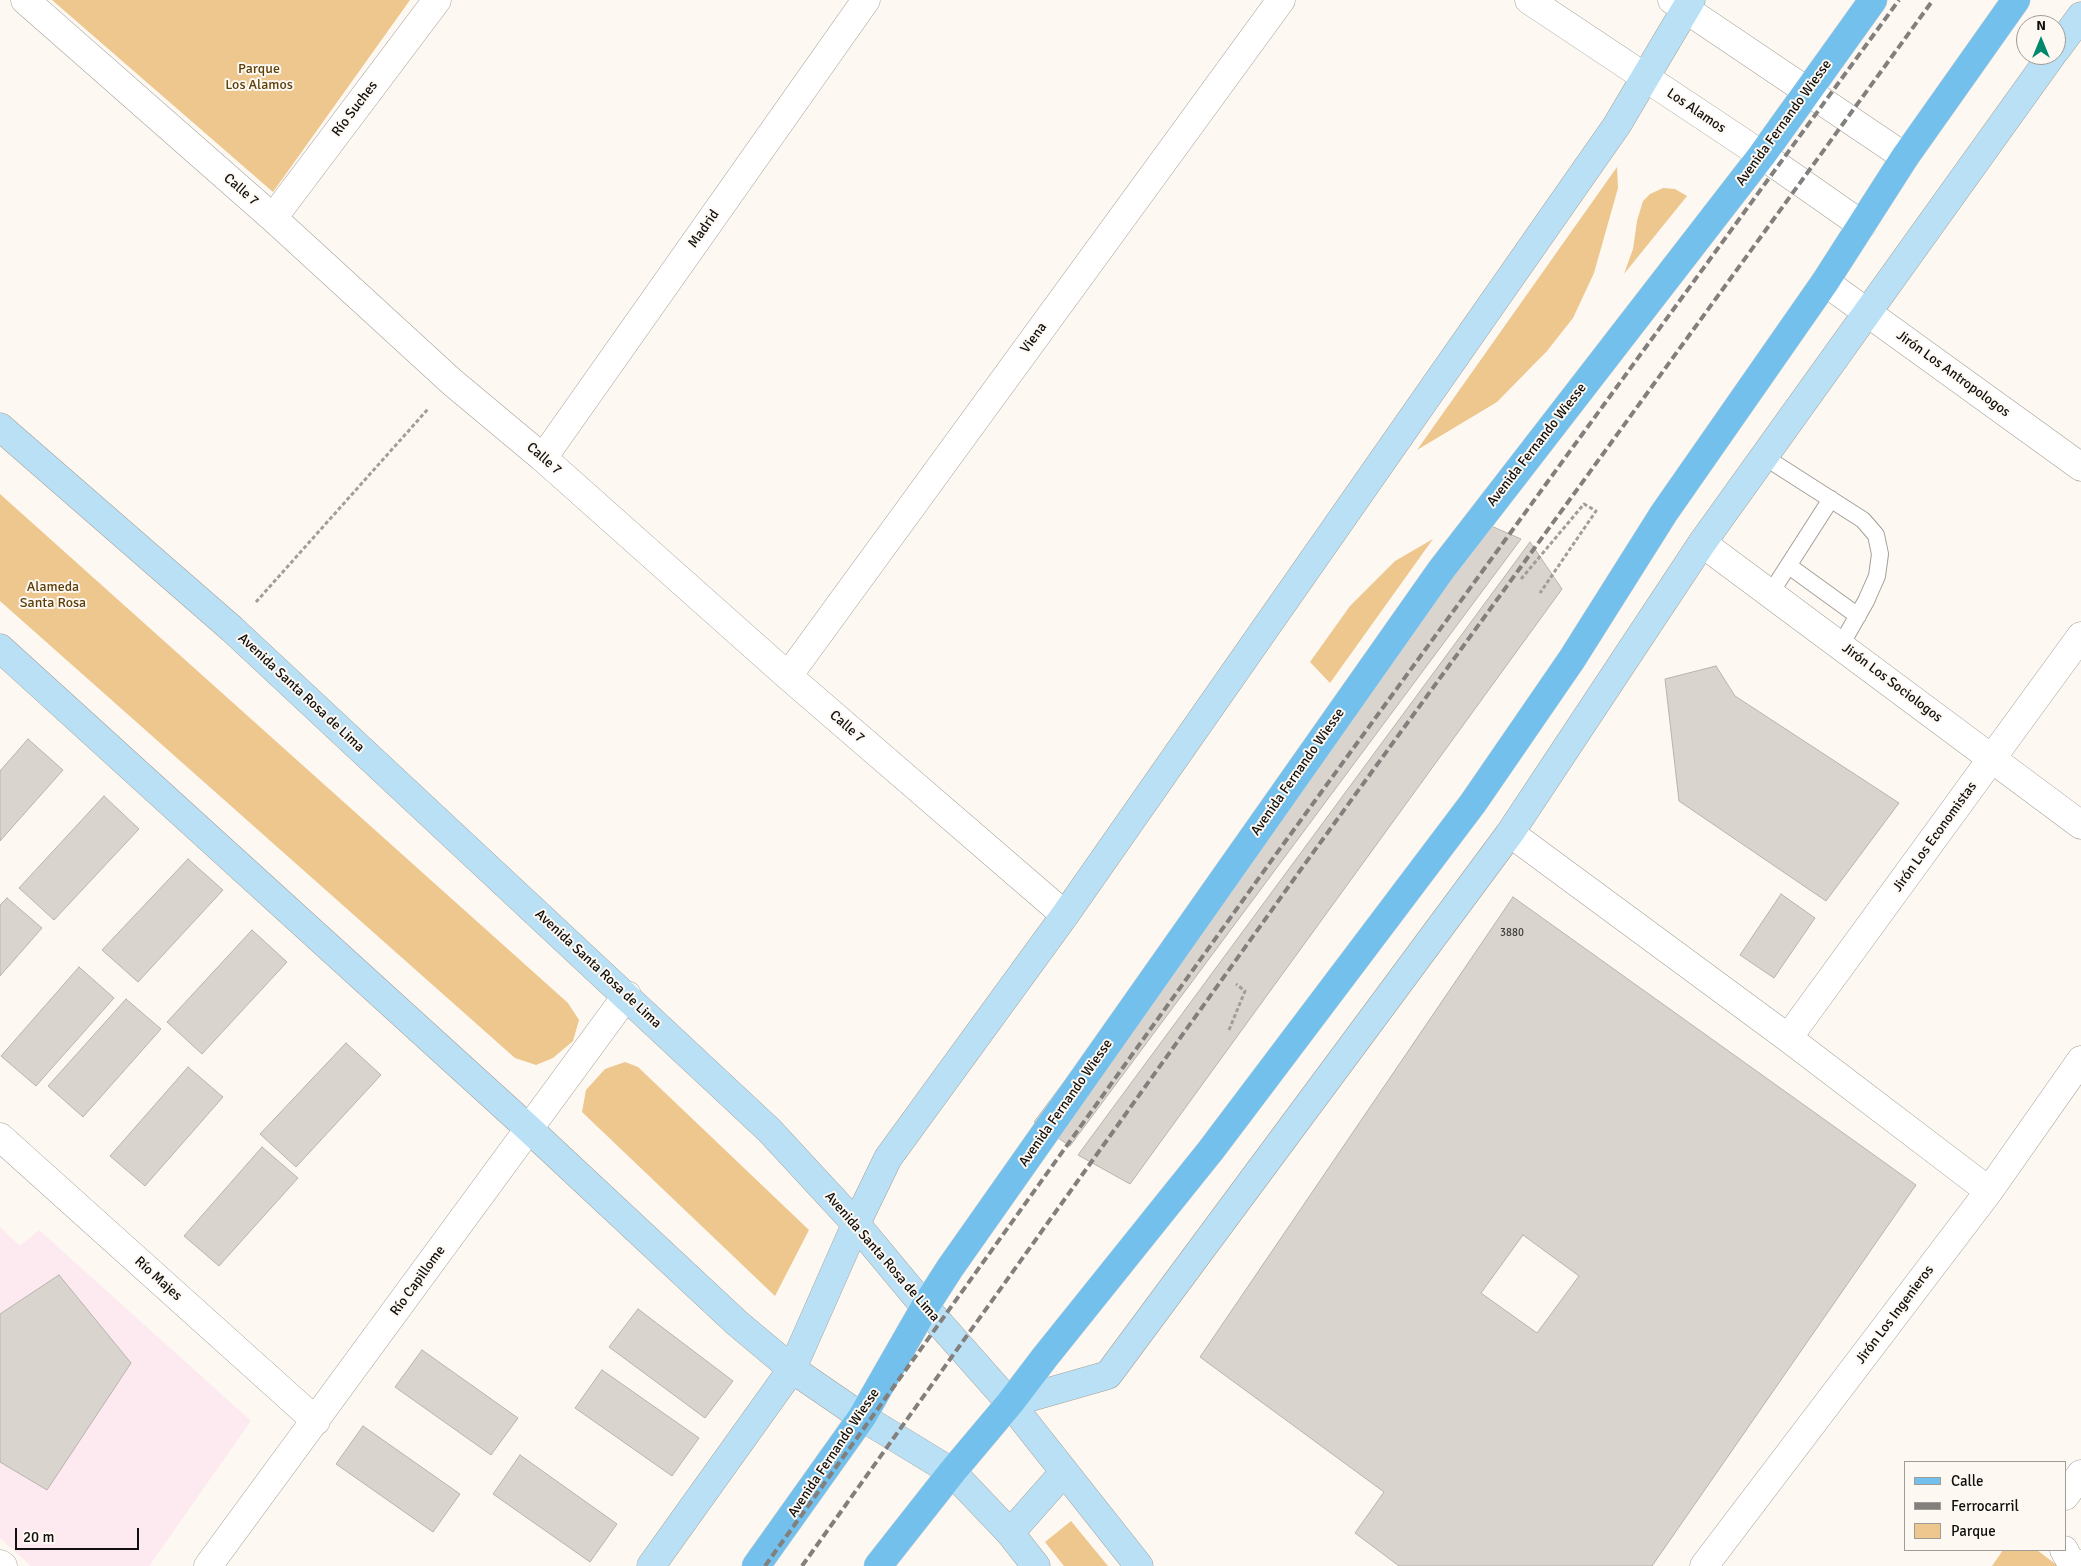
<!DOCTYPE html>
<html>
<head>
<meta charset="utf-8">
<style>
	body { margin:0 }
	#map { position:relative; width:2081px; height:1566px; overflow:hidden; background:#fdf8f2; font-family:Signika,sans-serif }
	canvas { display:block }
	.legend { position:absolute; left:1904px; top:1461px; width:162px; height:90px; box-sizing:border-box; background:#fdf8f2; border:1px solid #9f9b97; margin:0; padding:6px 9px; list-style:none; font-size:15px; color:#11100e }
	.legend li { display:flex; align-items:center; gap:10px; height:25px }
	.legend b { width:25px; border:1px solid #9f9b97 }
	.north { position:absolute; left:2016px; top:15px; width:50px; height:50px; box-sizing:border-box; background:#fdf8f2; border:1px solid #9f9b97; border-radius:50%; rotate:0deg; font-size:14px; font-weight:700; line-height:20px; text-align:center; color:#11100e }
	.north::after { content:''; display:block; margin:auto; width:18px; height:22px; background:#00886d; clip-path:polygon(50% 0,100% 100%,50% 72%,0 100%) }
	.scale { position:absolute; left:15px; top:1528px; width:124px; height:22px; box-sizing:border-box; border:2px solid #11100e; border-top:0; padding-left:6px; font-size:15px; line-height:18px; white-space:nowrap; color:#11100e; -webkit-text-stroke:4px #fdf8f2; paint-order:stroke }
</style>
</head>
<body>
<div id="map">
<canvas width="2081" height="1566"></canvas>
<ul class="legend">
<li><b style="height:6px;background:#73c0ec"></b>Calle</li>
<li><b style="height:6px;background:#827f7c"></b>Ferrocarril</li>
<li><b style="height:14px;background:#edc78d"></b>Parque</li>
</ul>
<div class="north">N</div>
<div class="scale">20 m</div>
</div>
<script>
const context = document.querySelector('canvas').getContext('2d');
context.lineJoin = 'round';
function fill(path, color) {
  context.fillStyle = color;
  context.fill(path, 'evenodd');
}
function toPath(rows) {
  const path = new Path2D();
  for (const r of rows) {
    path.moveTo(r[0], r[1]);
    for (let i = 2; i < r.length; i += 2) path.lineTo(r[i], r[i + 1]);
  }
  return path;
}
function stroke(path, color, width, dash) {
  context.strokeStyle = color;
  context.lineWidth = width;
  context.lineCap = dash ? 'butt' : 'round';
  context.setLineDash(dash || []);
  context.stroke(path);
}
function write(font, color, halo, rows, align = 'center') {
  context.font = font + ' Signika,sans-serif';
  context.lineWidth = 4;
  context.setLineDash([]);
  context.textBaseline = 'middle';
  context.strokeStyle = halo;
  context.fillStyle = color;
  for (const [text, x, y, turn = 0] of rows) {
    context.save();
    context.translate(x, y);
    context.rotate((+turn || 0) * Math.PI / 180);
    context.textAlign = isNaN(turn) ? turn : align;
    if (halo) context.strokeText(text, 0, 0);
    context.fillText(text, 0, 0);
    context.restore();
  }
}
fill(toPath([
	[0,1227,20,1246,39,1230,251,1421,149,1566,31,1566,0,1538]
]), '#fde9f0');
fill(toPath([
	[52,0,410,0,273,192],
	[1617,167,1618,188,1594,273,1573,318,1547,351,1497,402,1417,450],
	[1663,188,1675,189,1687,196,1624,274,1633,249,1637,221,1643,201,1650,194],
	[0,494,568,1003,579,1020,573,1041,553,1058,536,1065,515,1058,0,601],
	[1433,539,1330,683,1310,662,1350,606,1395,561],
	[625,1062,638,1067,809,1230,775,1296,582,1112,586,1090,605,1069],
	[1071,1521,1108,1566,1064,1566,1045,1542],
	[2003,1550,2037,1550,2058,1566,1992,1566]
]), '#edc78d');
const building = toPath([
	[1482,522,1521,539,1070,1146,1034,1122,1482,522],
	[1530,542,1562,589,1130,1184,1078,1155,1530,542],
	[1716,666,1735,696,1899,803,1826,901,1679,801,1665,679,1716,666],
	[28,739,63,770,0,841,0,771,28,739],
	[104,796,139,829,54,920,19,888,104,796],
	[188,859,223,890,138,982,102,950,188,859],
	[1781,894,1815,918,1774,978,1740,955,1781,894],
	[1513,897,1916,1185,1652,1566,1399,1566,1355,1533,1384,1492,1200,1357,1513,897],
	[1523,1235,1579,1276,1537,1333,1481,1293,1523,1235],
	[7,898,42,928,0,976,0,905,7,898],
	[252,930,287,962,202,1054,167,1022,252,930],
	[79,967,114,998,36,1086,1,1056,79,967],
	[126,999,161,1029,83,1117,48,1086,126,999],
	[346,1043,381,1075,296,1167,260,1134,346,1043],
	[188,1067,223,1097,145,1186,110,1156,188,1067],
	[262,1147,298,1178,219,1266,184,1236,262,1147],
	[59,1275,131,1363,47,1490,0,1462,0,1314,59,1275],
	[638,1309,733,1381,705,1418,609,1347,638,1309],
	[422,1350,518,1418,491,1455,395,1387,422,1350],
	[602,1370,699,1438,672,1476,575,1408,602,1370],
	[363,1426,460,1494,433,1532,336,1464,363,1426],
	[520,1455,617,1524,590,1562,493,1494,520,1455]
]);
fill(building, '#d9d4ce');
stroke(building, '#b8b4ad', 1);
const service = toPath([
	[1763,456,1863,520,1876,535,1880,554,1877,576,1866,601,1841,645],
	[1789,566,1858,616],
	[1770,594,1831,499]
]);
const minor = toPath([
	[25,0,273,218,452,382,543,458,788,676,1065,915],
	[273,218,437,0],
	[1825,282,2081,467],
	[543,458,866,0],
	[1702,543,2081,825],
	[788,676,1281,0],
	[1510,833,1788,1038,1989,1191],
	[1788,1038,2081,636],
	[0,1137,316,1421],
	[2065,1496,2081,1474],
	[2064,1550,2069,1559,2079,1566],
	[0,1564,3,1566],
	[208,1566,627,995],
	[1704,1566,1989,1191,2081,1060]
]);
const tertiary = toPath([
	[1529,0,1762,155,1862,225],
	[1672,0,1905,157]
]);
const secondary = toPath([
	[2056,50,2081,16],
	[0,427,232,629,769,1130,856,1224,925,1307,1010,1403,1139,1566],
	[0,648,528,1128,737,1323,792,1369,862,1417,952,1472,1010,1533,1036,1566],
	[1010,1403,1108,1375,1510,833,1702,543,2052,55],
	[1010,1533,1064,1472],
	[651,1566,792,1369,856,1224,888,1158,1065,915,1617,125,1691,0]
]);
const primary = toPath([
	[756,1566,862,1417,925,1307,950,1268,1441,570,1762,155,1873,0],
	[878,1566,952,1472,1010,1403,1045,1357,1211,1150,1473,803,1572,659,1664,513,1825,282,1905,157,2016,0]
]);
stroke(service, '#a4a099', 18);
stroke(minor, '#a4a099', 29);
stroke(tertiary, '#a4a099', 29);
stroke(secondary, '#a4a099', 29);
stroke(primary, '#d4d4d4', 29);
stroke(toPath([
	[1521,579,1584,504,1596,511,1540,593],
	[256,602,428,409],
	[1229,1030,1245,991,1236,984]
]), '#a19e99', 3, [4, 2.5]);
stroke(service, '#fff', 16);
stroke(minor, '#fff', 28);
stroke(tertiary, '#fff', 28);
stroke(secondary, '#b9e0f5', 28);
stroke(primary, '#73c0ec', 28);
stroke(toPath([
	[765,1566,1274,857,1899,0],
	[802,1566,1299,872,1933,0]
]), '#827f7c', 4, [8, 4]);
write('11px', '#43413e', null, [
	["3880",1512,933]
]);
write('14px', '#5c3f09', '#fdf8f2', [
	["Parque",259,69],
	["Los Alamos",259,85],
	["Alameda",53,587],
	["Santa Rosa",53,603]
]);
write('14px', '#11100e', '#fdf8f2', [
	["Río Suches",355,109,-53],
	["Los Alamos",1696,111,34],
	["Avenida Fernando Wiesse",1784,123,-54],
	["Calle 7",241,190,41],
	["Madrid",704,229,-55],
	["Viena",1034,338,-54],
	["Jirón Los Antropologos",1953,374,36],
	["Avenida Fernando Wiesse",1537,445,-52],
	["Calle 7",544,459,41],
	["Jirón Los Sociologos",1892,683,37],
	["Avenida Santa Rosa de Lima",301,693,43],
	["Calle 7",847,727,41],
	["Avenida Fernando Wiesse",1298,772,-55],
	["Jirón Los Economistas",1935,837,-54],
	["Avenida Santa Rosa de Lima",598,969,43],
	["Avenida Fernando Wiesse",1066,1103,-55],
	["Avenida Santa Rosa de Lima",882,1257,49],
	["Río Majes",158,1279,42],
	["Río Capillome",418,1281,-54],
	["Jirón Los Ingenieros",1895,1315,-53],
	["Avenida Fernando Wiesse",834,1453,-56]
]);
</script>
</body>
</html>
